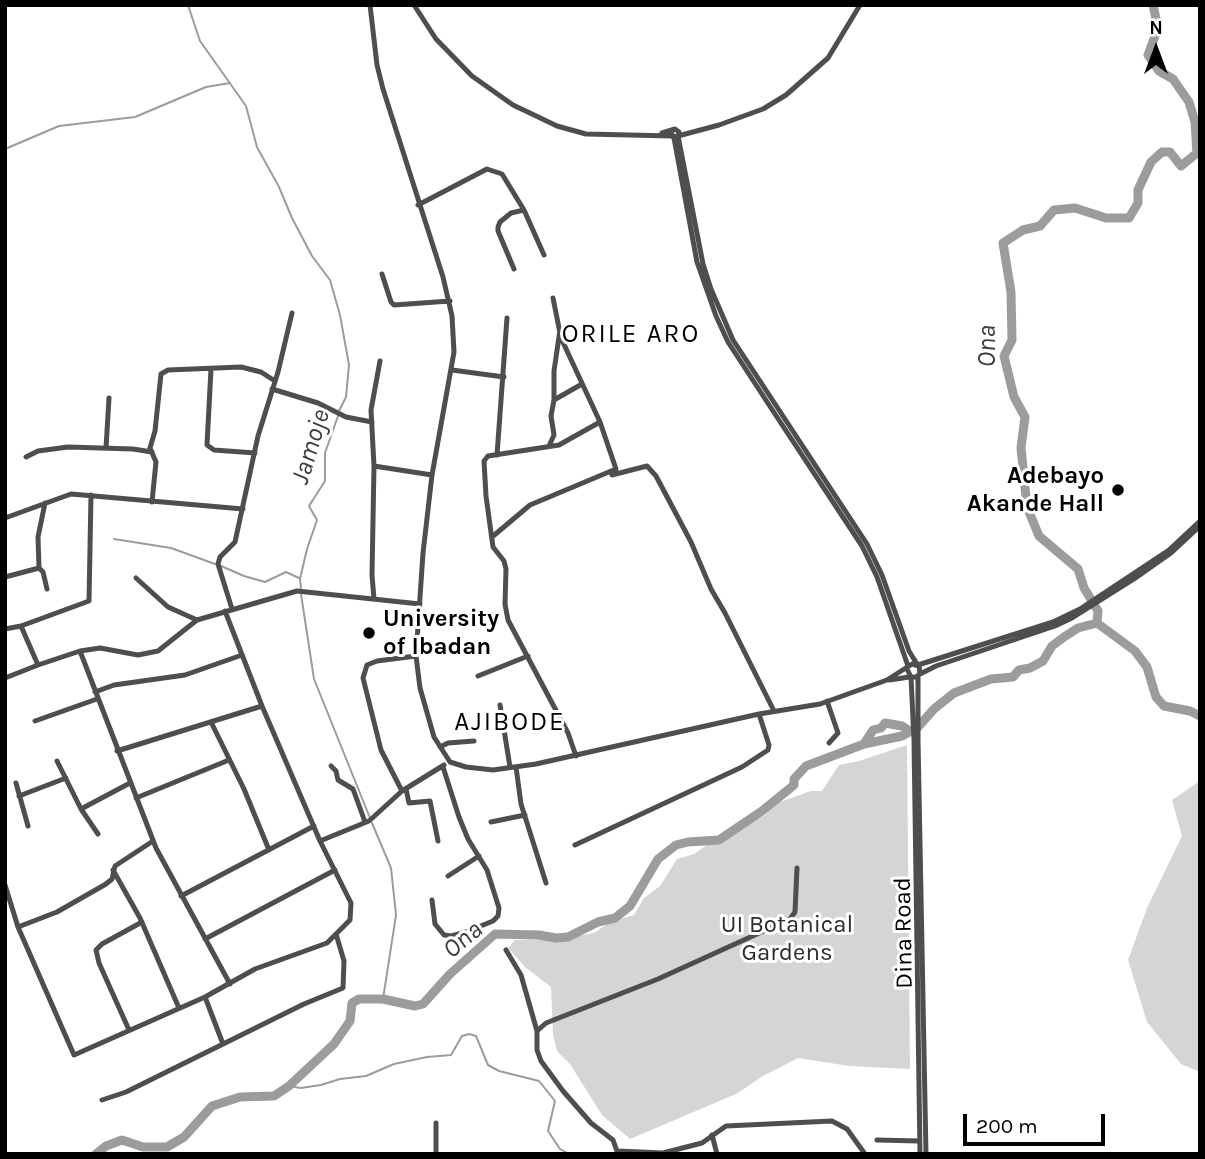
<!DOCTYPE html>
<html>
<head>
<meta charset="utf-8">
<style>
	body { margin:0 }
	#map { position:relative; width:1205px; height:1159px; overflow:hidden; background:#fff; font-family:Karla,sans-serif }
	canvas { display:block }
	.frame { position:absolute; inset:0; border:7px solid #000; pointer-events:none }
	.north { position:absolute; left:1121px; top:14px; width:70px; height:70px; -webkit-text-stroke:5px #fff; paint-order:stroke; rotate:0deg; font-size:19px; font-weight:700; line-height:28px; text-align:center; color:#000 }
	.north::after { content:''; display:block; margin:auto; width:24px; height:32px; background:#000; clip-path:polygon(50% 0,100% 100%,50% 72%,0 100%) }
	.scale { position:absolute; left:963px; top:1114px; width:142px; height:32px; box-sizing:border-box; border:4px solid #000; border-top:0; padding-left:9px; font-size:21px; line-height:24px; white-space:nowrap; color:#000; -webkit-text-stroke:5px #fff; paint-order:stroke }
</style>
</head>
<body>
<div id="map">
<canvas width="1205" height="1159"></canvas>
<div class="frame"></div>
<div class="north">N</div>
<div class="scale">200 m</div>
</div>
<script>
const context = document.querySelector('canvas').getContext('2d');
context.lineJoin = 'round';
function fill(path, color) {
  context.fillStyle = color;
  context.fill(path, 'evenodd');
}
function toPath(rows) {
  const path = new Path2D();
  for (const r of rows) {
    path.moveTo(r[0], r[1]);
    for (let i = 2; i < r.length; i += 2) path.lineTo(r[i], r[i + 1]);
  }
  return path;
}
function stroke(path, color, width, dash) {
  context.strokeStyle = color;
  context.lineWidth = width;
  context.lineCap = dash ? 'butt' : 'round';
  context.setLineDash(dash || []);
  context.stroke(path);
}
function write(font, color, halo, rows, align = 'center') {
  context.font = font + ' Karla,sans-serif';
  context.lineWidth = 6;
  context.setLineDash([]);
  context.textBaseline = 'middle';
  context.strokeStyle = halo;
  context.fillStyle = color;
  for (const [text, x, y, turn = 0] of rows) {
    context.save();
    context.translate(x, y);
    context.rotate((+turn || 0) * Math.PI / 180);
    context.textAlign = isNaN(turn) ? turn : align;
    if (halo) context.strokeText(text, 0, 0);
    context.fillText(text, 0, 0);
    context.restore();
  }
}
fill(toPath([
	[907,745,910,1069,849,1066,798,1058,763,1076,736,1094,630,1139,602,1115,570,1064,557,1051,553,1034,551,987,525,967,508,948,515,940,561,939,594,933,610,922,634,915,644,898,660,886,677,859,694,854,711,842,737,832,765,815,780,802,811,791,822,791,839,765,859,761],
	[1200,781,1200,1072,1181,1064,1147,1022,1128,960,1147,908,1182,836,1172,800]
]), '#d5d5d5');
stroke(toPath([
	[188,5,200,41,246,106,257,147,279,187,292,218,312,256,330,280,340,315,349,365,346,397,339,411],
	[1197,136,1200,135],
	[5,149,59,126,135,117,206,87,230,83],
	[114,539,171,548,215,564],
	[221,566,244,576,265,582,286,572,299,578],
	[301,588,300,579,307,549,317,520,309,506,325,481,325,453,338,416],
	[301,594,314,679,370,818],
	[372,823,391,868,396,915,383,999],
	[289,1086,301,1088,321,1085,340,1079,366,1076,394,1064,427,1057,451,1055,462,1036,469,1034,476,1036,488,1065,499,1071,539,1081,555,1101,548,1131,560,1149,569,1154]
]), '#9c9c9c', 2);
stroke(toPath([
	[1097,623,1098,611,1084,588,1078,569,1039,536,1027,507,1021,448,1025,417,1014,397,1004,356,1012,340,1011,292,1003,243,1023,230,1040,226,1054,210,1075,208,1106,218,1129,218,1138,203,1138,190,1151,162,1162,152,1170,152,1181,166,1197,153,1195,122,1189,102,1173,79,1159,71,1148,55,1158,28,1153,5],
	[1097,623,1135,651,1147,667,1156,697,1164,706,1190,711,1200,716],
	[864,744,873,730,881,728,885,723,902,726,910,731],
	[96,1154,106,1146,122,1140,143,1147,167,1147,184,1137,212,1106,240,1097,274,1096,289,1086,334,1044,350,1021,352,1003,359,999,383,999,415,1006,423,1004,450,974,495,934,539,935,556,938,568,937,598,922,615,918,630,906,658,859,676,845,688,842,719,840,762,811,794,785,794,779,806,766,864,744,902,736,918,727,934,709,954,693,991,679,1013,677,1019,670,1030,668,1043,661,1052,646,1064,637,1078,628,1097,623]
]), '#9c9c9c', 9);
stroke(toPath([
	[370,5,377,65,383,89,443,277,452,316,454,352,432,475,423,553,416,656,420,688,434,737,450,762,466,767,493,770,536,764,759,714,820,704,887,680,912,664,919,666,920,673,917,677,911,677,907,669],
	[414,5,436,39,472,76,513,105,532,114,557,126,586,134,672,136],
	[662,133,675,129,679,132,678,136,673,137,671,131],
	[678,136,703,264,711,289,733,340,867,544,882,575,909,651,917,664],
	[678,136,719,125,763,109,786,95,828,58,860,5],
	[674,138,697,262,716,316,728,342,773,411,862,546,877,577,908,666],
	[418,205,487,169,502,174,524,210,544,255],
	[514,269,498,231,498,227,500,222,511,213,524,210],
	[382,274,391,302,394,305,450,301],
	[211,369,207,445,214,450,255,453],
	[452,370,504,377],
	[272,389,318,403,346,417,372,422],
	[554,400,554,371,560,330],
	[549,446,554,435,551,416,554,400,582,384],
	[106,448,109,398],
	[497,455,507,318],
	[26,457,38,451,68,447,133,449,152,452],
	[374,466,432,475],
	[612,475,647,466,656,476,691,542,711,589,725,613,774,711],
	[152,502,156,462,150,448,155,431,161,374,168,370,241,367,261,372,275,381],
	[5,518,71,494,243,509],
	[492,537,530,505,616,469,600,422,561,338,553,298],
	[39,568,38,537,45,503],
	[5,577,39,568,43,572,47,589],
	[136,578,168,607,197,620],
	[374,599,372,575,374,466,371,410,380,361],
	[232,609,218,564,220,557,235,542,258,436,278,372,292,313],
	[225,611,262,706],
	[21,626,89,601,91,495],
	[5,629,21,626,38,665],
	[80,651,156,848,230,984],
	[918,665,1053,622,1080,609,1169,550,1200,521],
	[920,674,936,666,1055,626,1072,618,1134,579,1171,553,1200,526],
	[478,676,528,656],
	[918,676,918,740,926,1154],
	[911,677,914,740,920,1154],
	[5,678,38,665,80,651,100,648,138,655,158,651,197,620,297,591,420,604],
	[890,680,909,677],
	[95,692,114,685,185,675,242,655],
	[827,701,838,733,829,743],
	[500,705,510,767],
	[35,721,97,699],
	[211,722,244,789,269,850],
	[440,747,448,743,474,741],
	[576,756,568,733,508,620,505,604,506,569,504,561,493,547,486,496,484,461,488,456,559,445,600,422],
	[57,761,81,809,98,834],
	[331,766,336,771,338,780,353,789,365,822],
	[516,767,521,804,546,883],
	[16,783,28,826],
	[406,789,409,803,430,801,438,841],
	[402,791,381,750,363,678,367,665,377,661,416,656],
	[19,796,66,778],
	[136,798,229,760],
	[81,809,130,783],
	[491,822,525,815],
	[320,841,369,821,402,791,444,765],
	[575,845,742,767,768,750,769,745,759,714],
	[113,870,140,918,179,1008],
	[448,876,479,856],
	[5,885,18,927,74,1055,205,997,255,969,327,943,350,920,351,903,320,841,262,706,117,751],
	[181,896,314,826],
	[432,900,435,924,444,935,451,936,466,932,493,921,498,916,499,908,487,870,468,839,459,817,443,767],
	[18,927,57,912,106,884,112,879,115,866,153,841],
	[205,939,335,870],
	[506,950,521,975,537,1031],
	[205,997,223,1044],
	[129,1030,99,963,96,950,102,944,142,922],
	[102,1100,126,1092,304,1004,343,988,344,961,336,934],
	[436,1123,436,1154],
	[712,1135,717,1154],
	[877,1140,919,1141],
	[618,1151,663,1153,702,1143,726,1126,832,1121,847,1129,865,1154],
	[618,1154,613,1140,591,1123,563,1091,541,1061,537,1050,537,1031,546,1023,658,979,790,919,795,912,797,868]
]), '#4e4e4e', 5);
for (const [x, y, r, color] of [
	[1118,490,7,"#000"],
	[369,633,7,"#000"]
]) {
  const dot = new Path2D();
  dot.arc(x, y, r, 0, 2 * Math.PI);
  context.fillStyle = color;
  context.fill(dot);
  stroke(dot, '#fff', 2.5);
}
write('bold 24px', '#000', '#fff', [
	["Adebayo",1104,476],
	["Akande Hall",1104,504],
	["University",383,619,"left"],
	["of Ibadan",383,647,"left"]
], 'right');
write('24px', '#2c2c2c', '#fff', [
	["UI Botanical",787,925],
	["Gardens",787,953]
]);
write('24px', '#000', '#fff', [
	["Dina Road",904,933,-91]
]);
context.letterSpacing = '2px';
write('26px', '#000', '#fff', [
	["ORILE ARO",631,335],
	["AJIBODE",510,723]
]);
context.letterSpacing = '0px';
write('italic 26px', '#3d3d3d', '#fff', [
	["Ona",988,346,-90],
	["Jamoje",311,447,-73],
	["Ona",463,940,-40]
]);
</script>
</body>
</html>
